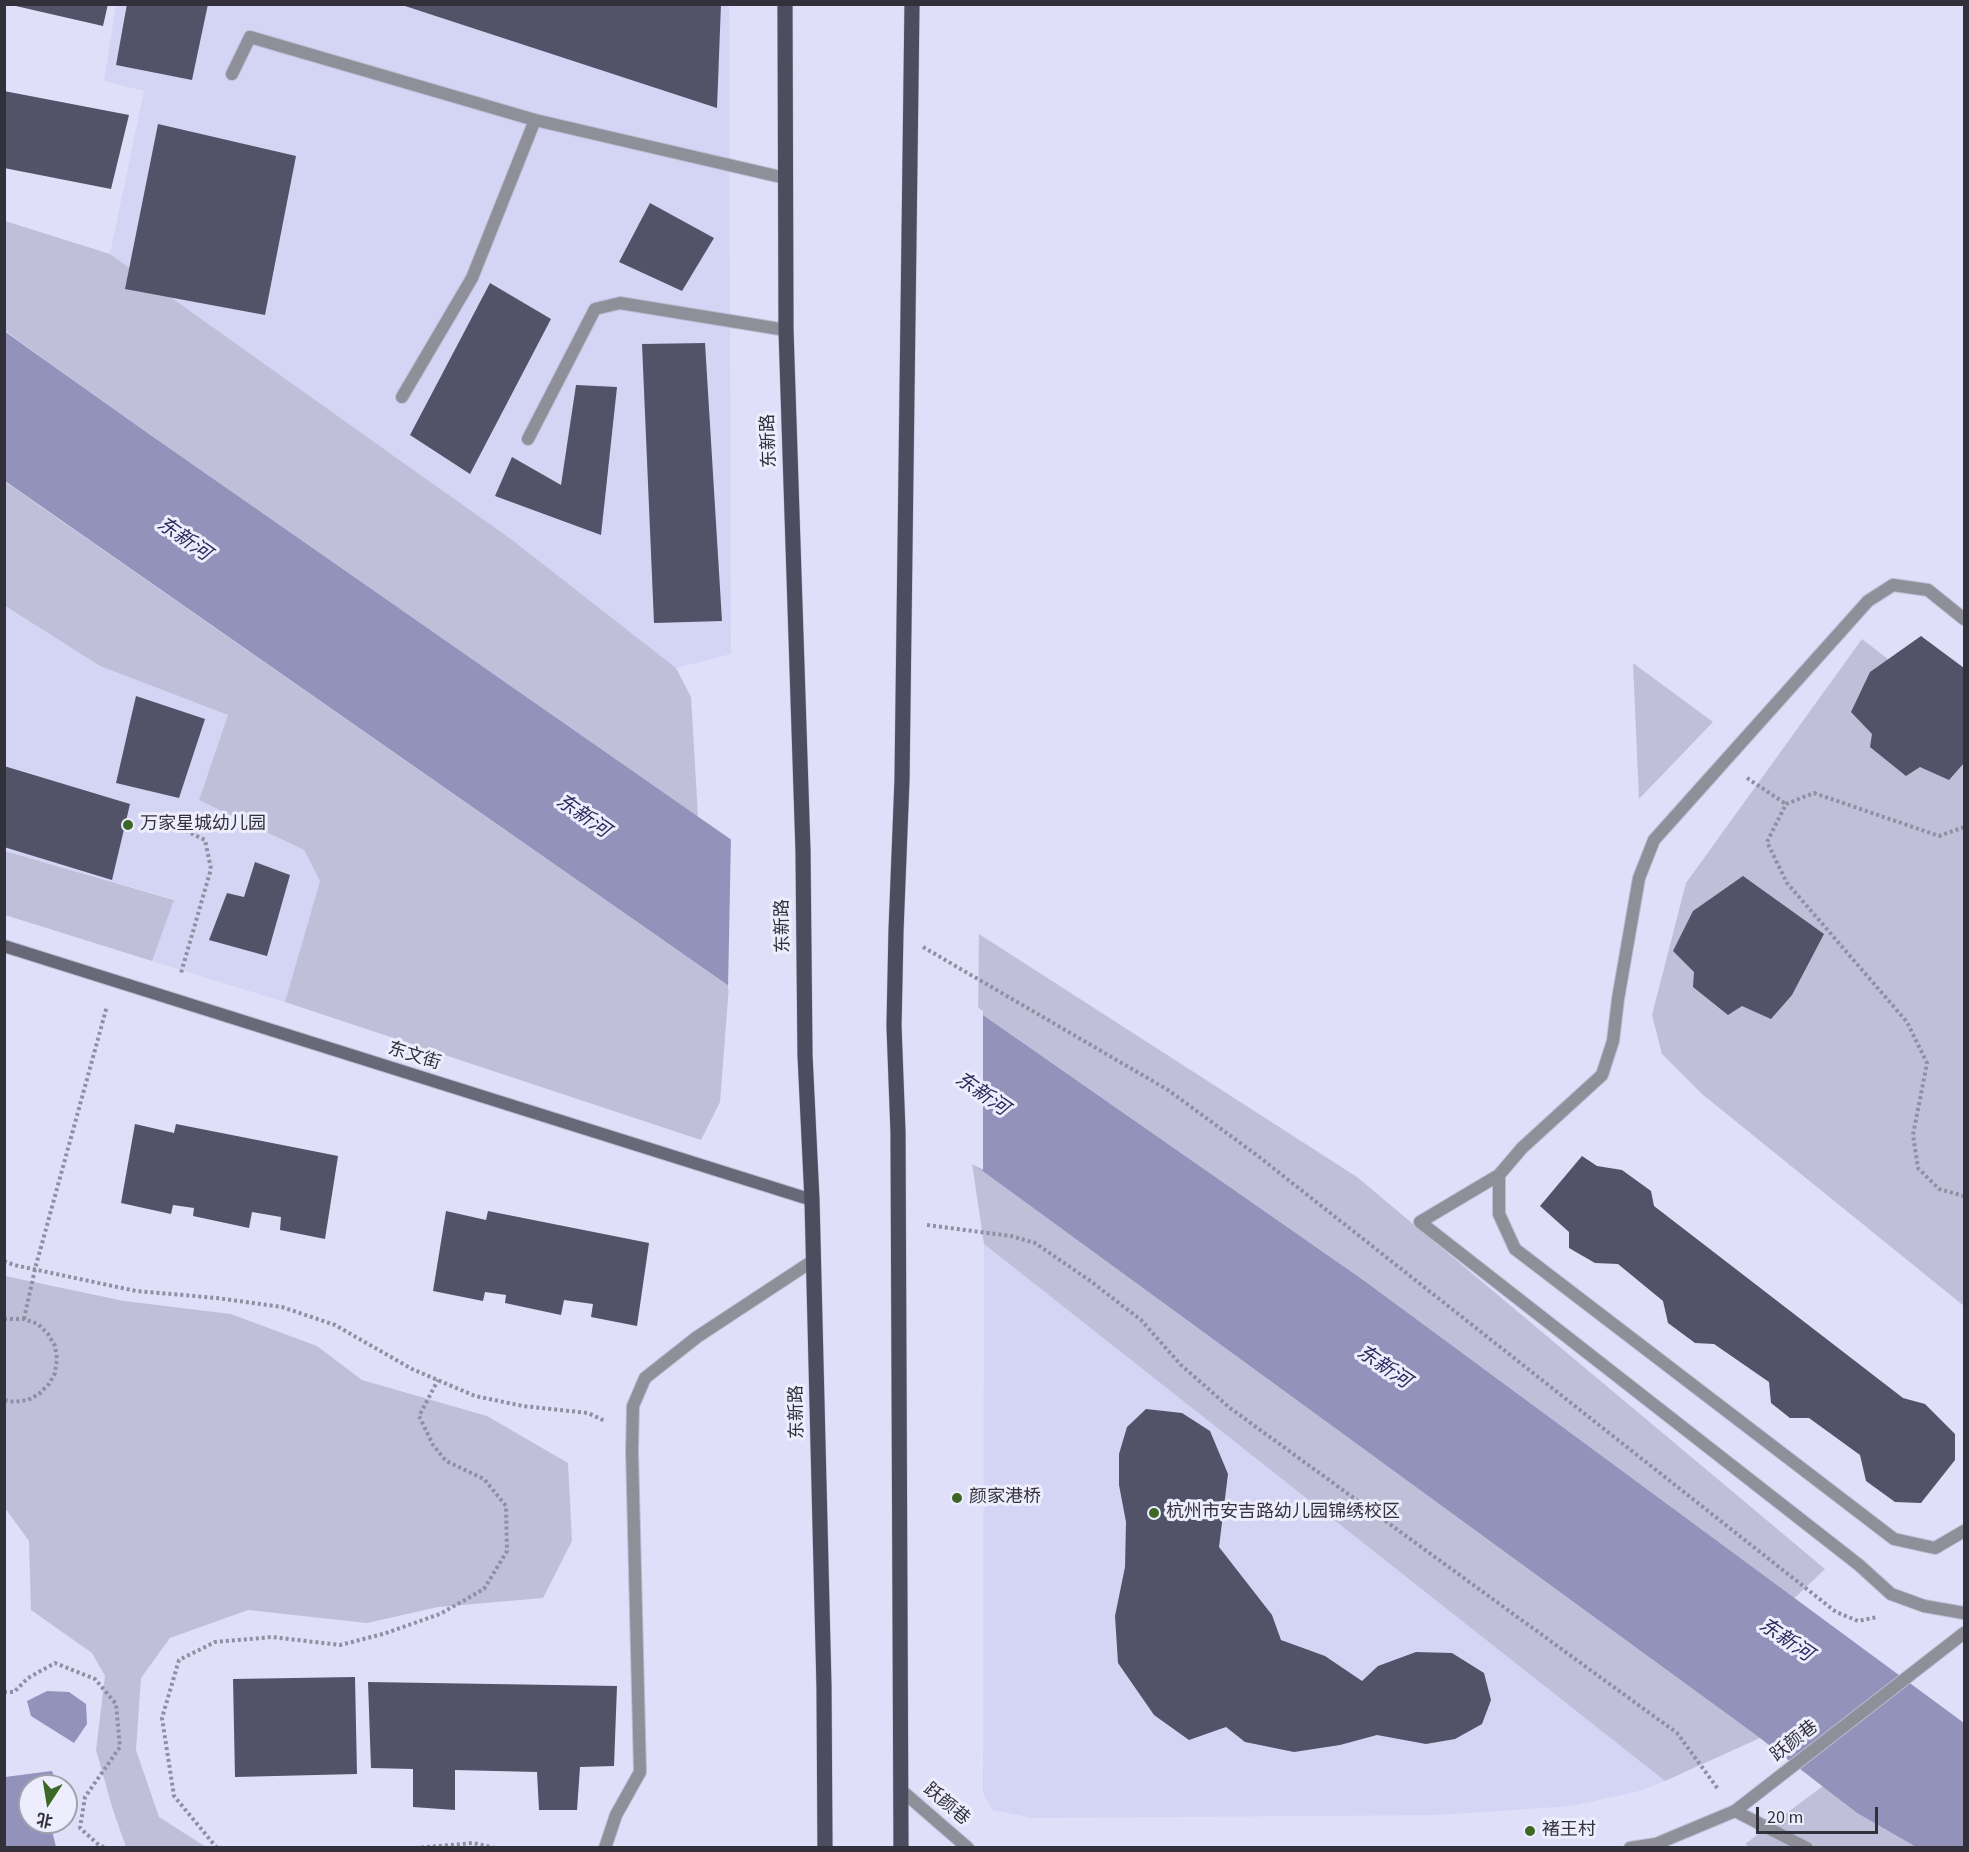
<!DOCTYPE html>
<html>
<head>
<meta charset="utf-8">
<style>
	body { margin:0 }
	#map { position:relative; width:1969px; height:1852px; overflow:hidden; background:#dfdff9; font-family:"Source Sans 3","Noto Sans SC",sans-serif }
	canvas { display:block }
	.frame { position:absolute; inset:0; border:6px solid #32313b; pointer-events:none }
	.north { position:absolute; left:18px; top:1774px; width:60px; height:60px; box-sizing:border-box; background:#ededfd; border:2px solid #a2a2af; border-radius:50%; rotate:192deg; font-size:16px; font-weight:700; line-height:24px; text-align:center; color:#32313b }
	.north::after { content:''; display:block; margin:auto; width:21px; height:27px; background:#3c6724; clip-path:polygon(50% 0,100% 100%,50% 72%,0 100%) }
	.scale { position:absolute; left:1756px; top:1807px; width:122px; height:27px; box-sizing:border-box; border:3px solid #32313b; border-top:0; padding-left:8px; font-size:18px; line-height:21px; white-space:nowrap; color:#32313b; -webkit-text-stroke:4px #ededfd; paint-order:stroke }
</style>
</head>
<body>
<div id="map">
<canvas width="1969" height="1852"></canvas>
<div class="frame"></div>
<div class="north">北</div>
<div class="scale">20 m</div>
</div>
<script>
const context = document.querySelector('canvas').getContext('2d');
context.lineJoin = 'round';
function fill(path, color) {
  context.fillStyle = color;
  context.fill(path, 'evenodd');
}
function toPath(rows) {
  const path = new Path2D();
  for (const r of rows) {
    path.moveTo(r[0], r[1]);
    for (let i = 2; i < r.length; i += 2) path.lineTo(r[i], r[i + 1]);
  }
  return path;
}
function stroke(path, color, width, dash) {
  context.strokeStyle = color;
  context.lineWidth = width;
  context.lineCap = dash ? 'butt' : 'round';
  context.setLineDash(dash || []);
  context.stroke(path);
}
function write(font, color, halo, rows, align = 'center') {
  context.font = font + ' "Source Sans 3","Noto Sans SC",sans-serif';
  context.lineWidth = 6;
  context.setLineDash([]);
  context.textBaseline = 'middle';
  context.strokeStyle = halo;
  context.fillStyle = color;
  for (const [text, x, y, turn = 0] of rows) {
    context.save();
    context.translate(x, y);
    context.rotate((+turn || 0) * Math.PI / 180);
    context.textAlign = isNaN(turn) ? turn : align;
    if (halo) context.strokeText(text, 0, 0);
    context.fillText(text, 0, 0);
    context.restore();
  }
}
fill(toPath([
	[116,5,729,5,731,654,676,668,428,480,110,254,144,91,104,81],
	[4,606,100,666,228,715,199,800,304,850,320,881,285,1002,152,961,174,899,5,851],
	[984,1244,1665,1781,1639,1791,1571,1806,1439,1815,1033,1818,992,1810,983,1793]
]), '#d4d4f5');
fill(toPath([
	[5,221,110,254,512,540,676,668,691,697,698,817,149,434,5,331],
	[4,481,729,986,720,1102,701,1140,285,1002,320,881,304,850,199,800,228,715,100,666,5,606],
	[1862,639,1964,718,1964,1306,1702,1094,1662,1054,1652,1015,1686,883],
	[1633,663,1713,722,1639,799],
	[5,851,174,900,152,961,5,915],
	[979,934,1357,1177,1825,1569,1783,1609,978,1018],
	[972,1163,1760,1738,1665,1781,984,1244],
	[5,1276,124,1301,231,1314,317,1346,362,1380,487,1416,568,1463,572,1541,543,1598,438,1607,367,1623,248,1610,170,1638,141,1678,136,1750,159,1817,206,1847,126,1847,113,1810,96,1750,105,1676,92,1653,31,1610,29,1541,5,1508],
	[1823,1786,1857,1813,1916,1847,1751,1848,1745,1844]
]), '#c0bfda');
fill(toPath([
	[4,331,149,434,1363,1280,1964,1723,1964,1847,1916,1847,1857,1813,1760,1738,729,986,5,481],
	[47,1691,69,1692,86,1704,87,1724,74,1743,31,1716,27,1701],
	[52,1771,58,1786,30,1786,30,1822,50,1822,56,1847,5,1847,5,1777]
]), '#9392ba');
fill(toPath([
	[731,835,983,1011,983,1170,957,1156,728,989]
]), '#dfdff9');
fill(toPath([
	[7,4,108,4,103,26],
	[127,4,208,4,192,80,116,65],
	[721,4,717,108,402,5,402,4],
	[4,91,129,115,111,189,4,168],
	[158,124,296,156,265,315,125,289],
	[650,203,714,238,682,291,619,262],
	[490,283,551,319,470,474,410,435],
	[705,343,722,621,654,623,642,344],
	[576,385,617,387,601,535,495,496,512,457,561,485],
	[1921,636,1964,668,1964,763,1949,780,1920,767,1906,776,1870,747,1872,734,1851,712,1870,672],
	[136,696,205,719,179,798,116,783],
	[4,766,130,804,112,880,4,847],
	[255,862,290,875,267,956,209,940,227,893,244,897],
	[1743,876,1824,934,1792,995,1771,1019,1742,1006,1728,1015,1693,987,1694,972,1673,951,1693,911],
	[135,1124,174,1133,176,1124,338,1156,325,1239,280,1230,281,1217,252,1212,249,1228,193,1216,194,1208,173,1205,171,1214,121,1203],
	[1582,1156,1597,1166,1622,1170,1651,1191,1654,1206,1903,1398,1925,1404,1955,1434,1955,1460,1921,1503,1895,1502,1866,1481,1860,1455,1809,1418,1790,1418,1771,1403,1769,1382,1714,1344,1695,1343,1668,1323,1663,1301,1618,1264,1595,1263,1569,1248,1569,1232,1540,1206],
	[446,1211,486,1220,488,1211,649,1243,637,1326,591,1317,593,1304,564,1300,561,1315,505,1303,506,1295,485,1292,483,1301,433,1291],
	[1146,1409,1182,1413,1210,1431,1228,1474,1219,1547,1272,1615,1281,1640,1325,1656,1362,1681,1378,1666,1416,1652,1452,1653,1484,1673,1491,1700,1482,1724,1455,1739,1426,1744,1377,1735,1340,1745,1294,1752,1245,1742,1226,1727,1189,1740,1154,1715,1118,1663,1115,1616,1125,1567,1126,1522,1119,1485,1119,1454,1127,1427],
	[355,1677,357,1774,235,1777,233,1679],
	[368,1682,617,1686,614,1766,580,1767,577,1810,539,1810,537,1772,455,1770,455,1810,413,1807,413,1769,371,1768]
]), '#525268');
const lane = toPath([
	[232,74,250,37,535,120],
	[402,397,472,278,535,120,785,178],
	[528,439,595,309,620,303,786,330],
	[1964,619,1928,590,1893,585,1868,601,1654,840,1639,878,1618,999,1613,1041,1602,1075,1522,1148,1499,1175,1499,1214,1515,1249,1894,1539,1935,1548,1964,1531],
	[1499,1175,1420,1222,1859,1565,1891,1594,1924,1606,1964,1613],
	[1735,1811,1807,1848],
	[605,1848,616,1815,640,1772,632,1451,633,1406,645,1378,697,1337,814,1260]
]);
const street = toPath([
	[901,1790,968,1848],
	[1630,1848,1656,1844,1735,1811,1964,1633]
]);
const secondary = toPath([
	[4,946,812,1200]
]);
const primary = toPath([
	[785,4,786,330,803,851,805,1055,812,1200,824,1687,825,1848],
	[901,1848,898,1132,894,1026,896,931,902,780,912,4]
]);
stroke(lane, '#bcbcd3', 14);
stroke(street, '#bcbcd3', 14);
stroke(secondary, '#bcbcd3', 14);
stroke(primary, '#bcbcd3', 16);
stroke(toPath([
	[1747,778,1786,804],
	[153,815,205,840,211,869,181,973],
	[1964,827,1939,836,1814,793,1786,804,1767,842,1787,883,1907,1022,1927,1063,1913,1135,1918,1168,1939,1189,1964,1196],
	[923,947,1168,1090,1258,1156,1836,1612,1858,1621,1877,1617],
	[927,1225,1011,1236,1035,1243,1089,1280,1141,1320,1181,1365,1230,1408,1677,1733,1718,1789],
	[4,1261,14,1265,136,1291,217,1298,282,1307,335,1325,412,1369,475,1396,523,1406,588,1413,605,1421],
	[4,1319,24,1319,38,1324,48,1334,55,1346,57,1359,55,1373,49,1384,39,1394,28,1400,14,1402,4,1400],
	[24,1319,35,1269,107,1006],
	[4,1692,14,1692,28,1678,55,1663,95,1679,116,1704,120,1747,85,1797,80,1828,99,1845,105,1848],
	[217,1848,174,1796,162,1718,179,1660,215,1642,272,1637,340,1645,383,1634,440,1614,484,1589,507,1551,506,1506,484,1479,446,1461,433,1445,419,1416,438,1380],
	[415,1848,473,1843,495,1848]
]), '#908fa2', 4, [3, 3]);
stroke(lane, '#8f8f9a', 12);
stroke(street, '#8f8f9a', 12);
stroke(secondary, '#686878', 12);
stroke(primary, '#4d4d5f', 15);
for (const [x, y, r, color] of [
	[128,825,6,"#3c6724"],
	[957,1498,6,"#3c6724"],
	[1154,1513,6,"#3c6724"],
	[1530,1831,6,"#3c6724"]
]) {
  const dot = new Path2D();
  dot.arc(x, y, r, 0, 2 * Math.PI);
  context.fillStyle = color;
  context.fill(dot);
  stroke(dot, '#ededfd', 2);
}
write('18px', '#32313b', '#ededfd', [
	["东新路",770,441,-92],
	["东新路",784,926,-91],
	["东文街",414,1057,17],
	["东新路",798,1412,-91],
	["跃颜巷",1795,1742,-38],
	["跃颜巷",946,1805,40]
]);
write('18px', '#32313b', '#ededfd', [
	["万家星城幼儿园",140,825],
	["颜家港桥",969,1498],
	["杭州市安吉路幼儿园锦绣校区",1166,1513],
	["褚王村",1542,1831]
], 'left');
write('italic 20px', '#30295d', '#ededfd', [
	["东新河",183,540,35],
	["东新河",582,817,35],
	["东新河",981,1095,35],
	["东新河",1383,1368,34],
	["东新河",1785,1641,34]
]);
</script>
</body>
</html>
